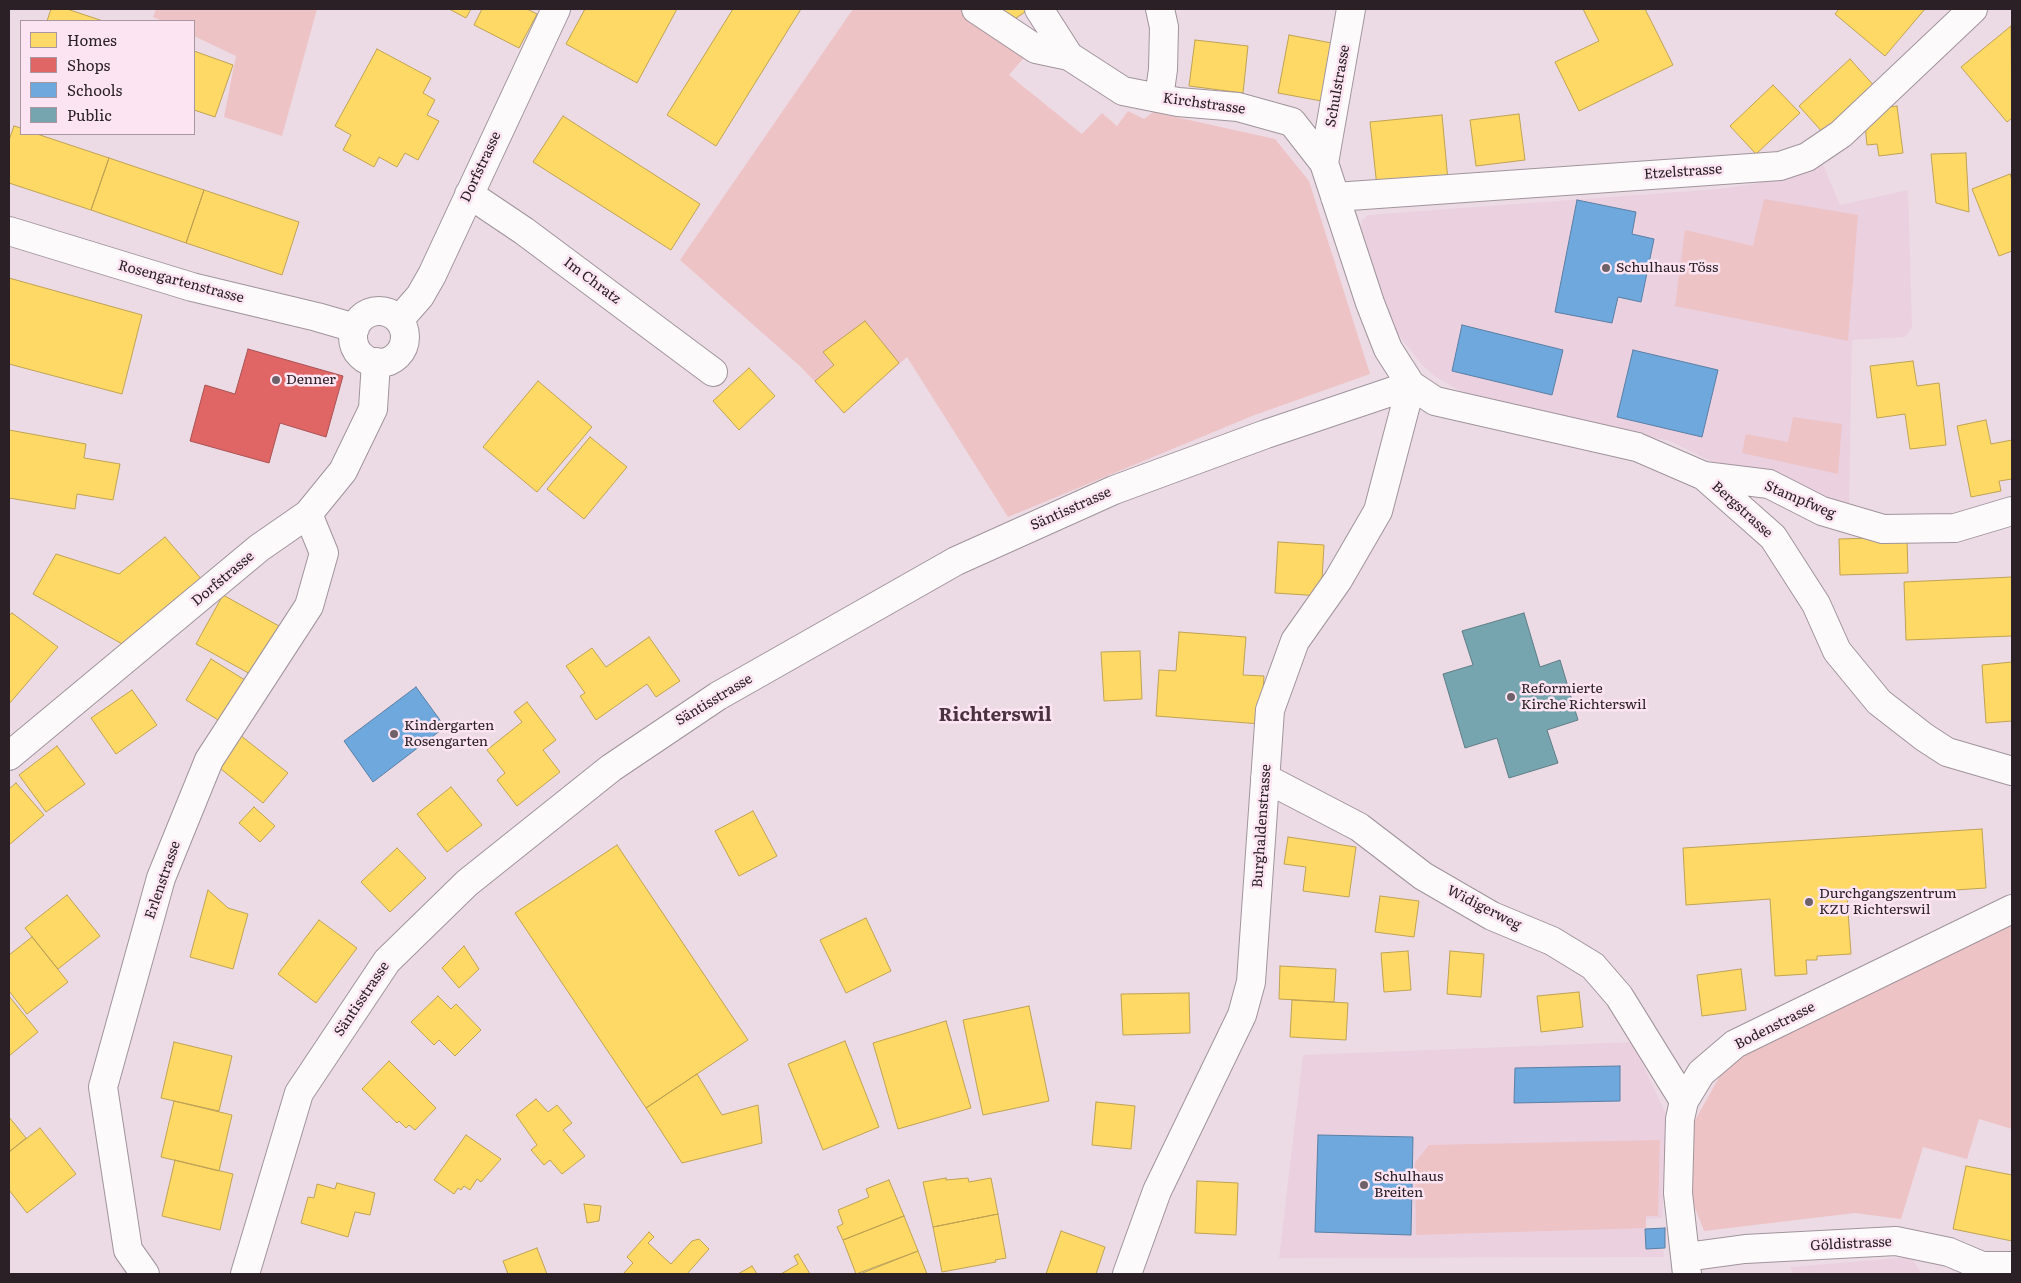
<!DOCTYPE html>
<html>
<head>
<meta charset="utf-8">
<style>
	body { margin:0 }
	#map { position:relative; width:2021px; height:1283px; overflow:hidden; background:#ecdbe5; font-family:Literata,serif }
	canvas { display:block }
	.frame { position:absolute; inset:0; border:10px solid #2a2026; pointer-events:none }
	.legend { position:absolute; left:20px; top:20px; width:175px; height:115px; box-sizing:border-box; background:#fce4f2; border:1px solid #a896a0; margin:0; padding:6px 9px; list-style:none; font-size:15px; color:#2a2026 }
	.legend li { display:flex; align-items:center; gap:10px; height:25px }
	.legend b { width:25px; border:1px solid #a896a0 }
</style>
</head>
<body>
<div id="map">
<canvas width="2021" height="1283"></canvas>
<div class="frame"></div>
<ul class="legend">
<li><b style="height:14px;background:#ffd966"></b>Homes</li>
<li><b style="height:14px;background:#e06666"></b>Shops</li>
<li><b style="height:14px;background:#6fa8dc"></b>Schools</li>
<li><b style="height:14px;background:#76a5af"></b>Public</li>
</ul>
</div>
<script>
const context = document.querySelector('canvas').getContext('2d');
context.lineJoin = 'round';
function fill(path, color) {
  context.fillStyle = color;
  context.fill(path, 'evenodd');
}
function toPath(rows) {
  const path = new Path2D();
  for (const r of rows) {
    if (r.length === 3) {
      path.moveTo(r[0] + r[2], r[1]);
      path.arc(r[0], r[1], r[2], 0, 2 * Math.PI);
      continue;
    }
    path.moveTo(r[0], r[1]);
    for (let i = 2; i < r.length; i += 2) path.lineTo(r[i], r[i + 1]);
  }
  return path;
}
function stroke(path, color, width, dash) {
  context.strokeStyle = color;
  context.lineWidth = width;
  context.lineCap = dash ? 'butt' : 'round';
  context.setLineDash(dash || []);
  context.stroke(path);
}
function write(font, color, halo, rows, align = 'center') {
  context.font = font + ' Literata,serif';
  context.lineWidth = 5;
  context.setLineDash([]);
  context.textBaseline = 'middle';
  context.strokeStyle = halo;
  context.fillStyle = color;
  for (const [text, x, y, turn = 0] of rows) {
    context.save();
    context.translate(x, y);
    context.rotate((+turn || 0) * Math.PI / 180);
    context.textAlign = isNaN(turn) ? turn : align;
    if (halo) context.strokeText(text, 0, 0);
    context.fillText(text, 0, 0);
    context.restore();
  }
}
fill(toPath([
	[1822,162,1840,205,1908,190,1912,328,1905,337,1852,340,1849,511,1721,466,1670,441,1486,402,1462,392,1436,377,1423,366,1394,329,1384,306,1360,231,1362,220,1368,215,1718,189,1754,184],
	[1632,1042,1668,1118,1662,1218,1646,1219,1647,1249,1663,1249,1664,1257,1279,1258,1303,1055],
	[1911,1257,1922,1274,1793,1274,1790,1267]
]), '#ebd0e0');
fill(toPath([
	[156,9,317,9,282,136,224,117,236,56,194,36,194,21,162,21,153,17],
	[853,9,962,9,1027,54,1009,75,1082,134,1102,113,1117,126,1128,111,1144,119,1153,112,1275,139,1309,181,1370,374,1252,416,1008,517,907,357,844,413,801,367,680,260],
	[1764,199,1858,215,1848,341,1675,306,1685,230,1753,246],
	[1793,417,1842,424,1838,474,1742,453,1746,434,1788,442],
	[2009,924,2012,929,2012,1129,1979,1119,1967,1159,1923,1147,1901,1219,1855,1213,1704,1231,1690,1195,1694,1122,1726,1065,1874,989],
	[1660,1140,1658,1216,1646,1216,1646,1228,1416,1235,1415,1163,1429,1145]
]), '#edc3c5');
const homes = toPath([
	[51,9,67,9,103,21,47,21,51,9],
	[449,9,471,9,466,18,449,9],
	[482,9,527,9,537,14,519,48,474,25,482,9],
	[585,9,677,9,637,83,566,44,585,9],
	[733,9,801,9,716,146,667,115,733,9],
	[997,9,1027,9,1028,10,1007,24,997,9],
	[1583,9,1645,9,1673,65,1579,111,1555,62,1599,41,1583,9],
	[1839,9,1925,9,1885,56,1835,14,1839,9],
	[2011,26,2012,118,2007,122,1961,67,2011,26],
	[1289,35,1337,44,1327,102,1278,93,1289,35],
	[1195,40,1248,46,1243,93,1189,86,1195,40],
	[377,49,431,78,423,93,435,100,427,115,439,121,418,160,405,153,397,167,379,157,374,167,343,150,351,135,335,126,377,49],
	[194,51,233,65,215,117,194,110,194,51],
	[1850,59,1876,88,1825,135,1799,106,1850,59],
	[1773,85,1800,113,1756,154,1730,126,1773,85],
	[1897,106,1903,153,1879,156,1877,144,1867,145,1865,124,1874,123,1872,109,1897,106],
	[1519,114,1525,160,1476,166,1470,120,1519,114],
	[1442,115,1448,181,1377,187,1370,122,1442,115],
	[563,116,700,204,671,250,533,162,563,116],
	[14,126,21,128,21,134,37,134,109,158,91,210,9,183,9,140,14,126],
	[1966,153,1969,212,1936,203,1931,154,1966,153],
	[109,158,204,190,186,243,91,210,109,158],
	[2010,174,2012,180,2012,251,1999,256,1972,189,2010,174],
	[204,190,299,222,282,275,186,243,204,190],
	[9,278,142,315,122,394,9,364,9,278],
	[865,321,899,363,844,413,815,381,834,365,823,352,865,321],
	[1913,361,1917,386,1939,383,1946,445,1910,449,1905,414,1877,418,1870,366,1913,361],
	[749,368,775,396,739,430,713,401,749,368],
	[538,381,592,427,537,492,483,447,538,381],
	[1986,420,1991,444,2012,440,2012,479,1999,481,2001,491,1971,497,1957,426,1986,420],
	[9,430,86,444,84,458,120,464,113,500,77,494,75,509,9,498,9,430],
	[590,437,627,467,584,519,547,489,590,437],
	[165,537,203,581,124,645,33,594,56,554,119,574,165,537],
	[1907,537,1908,573,1840,575,1839,539,1907,537],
	[1278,542,1324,545,1321,596,1275,593,1278,542],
	[2012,577,2012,636,1906,640,1904,582,2012,577],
	[223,595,279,626,252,675,196,644,223,595],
	[12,613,58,647,9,704,9,616,12,613],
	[1179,632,1246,637,1243,675,1264,676,1261,724,1156,716,1159,670,1176,671,1179,632],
	[649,637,680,681,656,697,647,684,596,720,580,696,585,693,566,666,592,648,606,667,649,637],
	[1140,651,1142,699,1104,701,1101,652,1140,651],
	[211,659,248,682,223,723,186,700,211,659],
	[2012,662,2012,721,1986,723,1982,665,2012,662],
	[132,690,157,725,116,754,91,718,132,690],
	[527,702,556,740,543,750,560,772,517,806,497,780,505,773,487,750,522,722,514,712,527,702],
	[240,735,288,773,263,803,216,765,240,735],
	[57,746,85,784,46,812,19,775,57,746],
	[16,783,44,815,9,845,9,789,16,783],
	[451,787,482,825,447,852,417,814,451,787],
	[254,807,275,826,260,842,239,823,254,807],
	[753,811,777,856,739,876,715,831,753,811],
	[1982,829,1986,888,1847,897,1851,954,1817,956,1817,960,1806,960,1807,974,1775,976,1770,899,1686,905,1683,848,1982,829],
	[1288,837,1356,847,1349,897,1303,891,1306,867,1284,864,1288,837],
	[617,845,748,1040,646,1108,515,913,617,845],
	[397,848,426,878,390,912,361,882,397,848],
	[208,890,228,908,248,914,233,969,190,957,208,890],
	[67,895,100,936,58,969,25,928,67,895],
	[1380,896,1419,901,1414,937,1375,932,1380,896],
	[866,918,891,971,846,993,820,940,866,918],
	[319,920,357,948,316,1003,278,974,319,920],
	[32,937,68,982,27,1014,9,991,9,955,32,937],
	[464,946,479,969,459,988,442,968,464,946],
	[1408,951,1411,990,1384,992,1381,953,1408,951],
	[1450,951,1484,954,1481,997,1447,994,1450,951],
	[1280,966,1336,969,1334,1002,1279,999,1280,966],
	[1741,969,1746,1010,1702,1016,1697,975,1741,969],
	[1579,992,1583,1027,1541,1032,1537,996,1579,992],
	[1189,993,1190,1033,1123,1035,1121,994,1189,993],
	[9,996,38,1032,9,1056,9,996],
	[438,996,451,1009,456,1004,481,1030,455,1056,439,1040,434,1045,411,1022,438,996],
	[1292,1000,1348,1003,1346,1040,1290,1037,1292,1000],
	[1029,1006,1049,1101,983,1115,963,1020,1029,1006],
	[946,1021,971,1108,898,1129,873,1043,946,1021],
	[845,1041,879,1127,823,1150,788,1064,845,1041],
	[174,1042,232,1056,219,1111,161,1098,174,1042],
	[389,1061,436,1108,415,1130,409,1125,406,1128,399,1121,397,1123,362,1089,389,1061],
	[697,1074,722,1115,758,1105,762,1143,682,1163,646,1108,697,1074],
	[536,1099,548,1112,557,1105,572,1123,563,1130,585,1156,562,1174,550,1160,544,1165,531,1150,537,1145,516,1115,536,1099],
	[174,1101,232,1115,219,1171,161,1157,174,1101],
	[1096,1102,1135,1106,1131,1149,1092,1145,1096,1102],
	[9,1117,26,1138,9,1152,9,1117],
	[40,1128,76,1174,27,1213,9,1190,9,1152,40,1128],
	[466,1135,501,1159,481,1182,477,1179,470,1190,464,1186,461,1190,458,1188,454,1194,434,1180,466,1135],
	[175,1160,233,1174,220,1230,162,1216,175,1160],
	[1966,1166,2012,1175,2012,1241,1953,1229,1966,1166],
	[946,1178,946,1180,968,1178,969,1182,991,1178,998,1214,933,1227,923,1182,946,1178],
	[889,1180,904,1216,843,1240,837,1227,843,1224,838,1210,869,1197,866,1189,889,1180],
	[1197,1181,1238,1183,1236,1235,1195,1233,1197,1181],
	[337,1183,375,1193,370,1215,355,1212,348,1237,301,1223,308,1197,314,1198,317,1184,335,1189,337,1183],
	[584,1204,601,1206,599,1221,587,1223,584,1204],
	[998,1214,1006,1258,995,1260,996,1262,942,1272,933,1227,998,1214],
	[904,1216,918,1251,856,1274,843,1240,904,1216],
	[1061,1231,1105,1247,1096,1274,1046,1274,1061,1231],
	[649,1232,654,1237,648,1243,671,1264,692,1241,699,1239,709,1249,687,1274,623,1274,633,1263,627,1257,649,1232],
	[537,1248,547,1274,508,1274,503,1261,537,1248],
	[918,1251,927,1274,860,1274,918,1251],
	[798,1254,810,1274,781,1274,798,1264,794,1256,798,1254],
	[752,1266,757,1274,738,1274,752,1266]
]);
fill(homes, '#ffd966');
stroke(homes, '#bfa253', 1);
const shops = toPath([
	[248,349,343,376,326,437,280,423,269,463,190,441,205,385,235,394,248,349]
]);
fill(shops, '#e06666');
stroke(shops, '#a95153', 1);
const schools = toPath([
	[1577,200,1636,212,1632,234,1654,239,1641,302,1618,297,1612,323,1555,312,1577,200],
	[1462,325,1563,350,1552,395,1452,371,1462,325],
	[1633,350,1718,370,1702,437,1617,417,1633,350],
	[416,687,445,727,373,782,344,741,416,687],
	[1620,1066,1620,1101,1514,1103,1515,1068,1620,1066],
	[1318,1135,1413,1137,1411,1235,1315,1232,1318,1135],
	[1665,1228,1665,1248,1646,1249,1645,1229,1665,1228]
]);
fill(schools, '#6fa8dc');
stroke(schools, '#5a7fa5', 1);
const public = toPath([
	[1524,613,1540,667,1560,660,1578,720,1547,730,1558,763,1509,778,1497,738,1465,748,1443,674,1473,665,1462,631,1524,613]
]);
fill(public, '#76a5af');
stroke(public, '#5f7d86', 1);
const street = toPath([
	[976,9,1036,49,1069,56],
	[1039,9,1069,56,1123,91,1178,102,1238,107,1292,122,1324,163,1370,303,1388,349,1411,385,1435,401,1637,447,1704,476,1773,537,1816,604,1837,651,1879,702,1924,737,1947,752,2012,771],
	[1159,98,1163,69,1164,27,1160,9],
	[1324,163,1351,9],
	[469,194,524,231,713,372],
	[1335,197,1780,166,1807,157,1841,134,1973,9],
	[9,231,192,287,317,317,355,328],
	[379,337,26],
	[399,320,420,296,432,275,556,9],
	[1704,476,1769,484,1822,511,1883,529,1955,528,2012,511],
	[9,756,259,548,308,514,343,471,373,409,376,362],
	[1265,778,1359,827,1423,876,1492,916,1552,941,1593,966,1619,996,1684,1101],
	[1686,1257,1745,1249,1896,1241,1949,1252,1982,1266,2012,1266],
	[145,1274,128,1250,103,1087,161,878,209,760,309,606,324,553,308,514],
	[245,1274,299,1093,387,961,467,883,611,768,718,696,956,561,1114,490,1266,434,1411,385],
	[1127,1274,1157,1191,1242,1015,1251,982,1270,710,1295,641,1338,580,1378,511,1411,385],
	[1687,1274,1678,1193,1680,1119,1684,1101,1701,1073,1735,1044,2012,909]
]);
stroke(street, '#a0949b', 30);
stroke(street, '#fcfafb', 28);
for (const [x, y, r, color] of [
	[1606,268,5,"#6e6169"],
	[276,380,5,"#6e6169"],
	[1511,697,5,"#6e6169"],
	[394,734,5,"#6e6169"],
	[1809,902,5,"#6e6169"],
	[1364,1185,5,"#6e6169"]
]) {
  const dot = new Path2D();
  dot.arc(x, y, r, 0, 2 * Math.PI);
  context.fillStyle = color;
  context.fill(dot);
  stroke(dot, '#fce4f2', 2);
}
write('14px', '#2a2026', '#fce4f2', [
	["Schulstrasse",1338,86,-80],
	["Kirchstrasse",1204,104,8],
	["Dorfstrasse",481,167,-65],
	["Etzelstrasse",1683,172,-4],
	["Im Chratz",592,281,37],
	["Rosengartenstrasse",181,282,15],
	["Stampfweg",1800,500,23],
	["Säntisstrasse",1071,509,-24],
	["Bergstrasse",1742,510,42],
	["Dorfstrasse",223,579,-40],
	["Säntisstrasse",714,700,-31],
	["Burghaldenstrasse",1262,826,-86],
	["Erlenstrasse",163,880,-71],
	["Widigerweg",1484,908,27],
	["Säntisstrasse",362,999,-56],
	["Bodenstrasse",1775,1026,-27],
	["Göldistrasse",1851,1244,-3]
]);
write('14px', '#2a2026', '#fce4f2', [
	["Schulhaus Töss",1616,268],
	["Denner",286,380],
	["Reformierte",1521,689],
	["Kirche Richterswil",1521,705],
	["Kindergarten",404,726],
	["Rosengarten",404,742],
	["Durchgangszentrum",1819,894],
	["KZU Richterswil",1819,910],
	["Schulhaus",1374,1177],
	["Breiten",1374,1193]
], 'left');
write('bold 19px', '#4a3341', '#fce4f2', [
	["Richterswil",995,715]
]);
</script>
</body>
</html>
